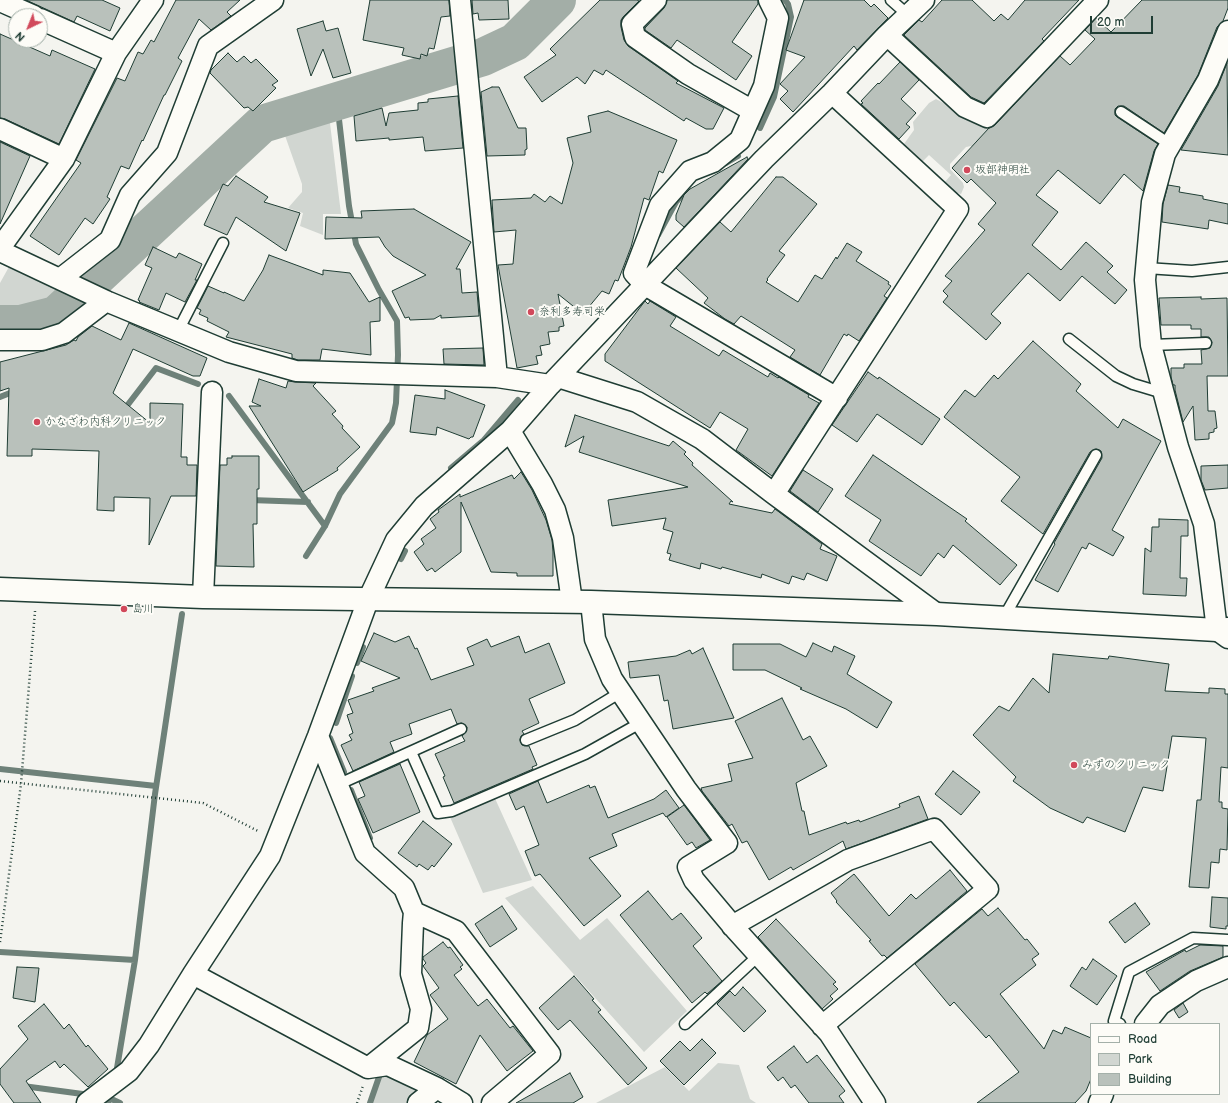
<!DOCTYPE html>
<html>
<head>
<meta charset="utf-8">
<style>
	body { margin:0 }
	#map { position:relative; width:1228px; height:1103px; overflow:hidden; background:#f4f4ef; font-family:"Balsamiq Sans",sans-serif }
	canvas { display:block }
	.legend { position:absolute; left:1090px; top:1023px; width:130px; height:72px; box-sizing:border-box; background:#fdfcf7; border:1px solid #a4b0a9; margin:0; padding:5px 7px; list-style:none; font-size:12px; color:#1f3d34 }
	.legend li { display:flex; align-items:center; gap:8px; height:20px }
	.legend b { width:20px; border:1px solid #a4b0a9 }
	.north { position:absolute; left:8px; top:8px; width:40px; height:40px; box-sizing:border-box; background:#fdfcf7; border:1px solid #a4b0a9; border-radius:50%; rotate:223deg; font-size:11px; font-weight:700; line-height:16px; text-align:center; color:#1f3d34 }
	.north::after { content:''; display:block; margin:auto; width:14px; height:18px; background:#d1495b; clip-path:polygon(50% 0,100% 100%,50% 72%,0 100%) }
	.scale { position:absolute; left:1090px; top:16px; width:63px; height:18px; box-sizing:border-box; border:2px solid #1f3d34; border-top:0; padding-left:5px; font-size:12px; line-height:14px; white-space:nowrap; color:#1f3d34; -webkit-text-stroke:3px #fdfcf7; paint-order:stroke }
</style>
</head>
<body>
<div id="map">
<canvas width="1228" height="1103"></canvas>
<ul class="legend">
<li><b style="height:5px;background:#fdfcf7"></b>Road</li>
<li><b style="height:11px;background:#d1d6d1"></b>Park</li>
<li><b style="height:11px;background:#b9c1bb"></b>Building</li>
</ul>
<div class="north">N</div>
<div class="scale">20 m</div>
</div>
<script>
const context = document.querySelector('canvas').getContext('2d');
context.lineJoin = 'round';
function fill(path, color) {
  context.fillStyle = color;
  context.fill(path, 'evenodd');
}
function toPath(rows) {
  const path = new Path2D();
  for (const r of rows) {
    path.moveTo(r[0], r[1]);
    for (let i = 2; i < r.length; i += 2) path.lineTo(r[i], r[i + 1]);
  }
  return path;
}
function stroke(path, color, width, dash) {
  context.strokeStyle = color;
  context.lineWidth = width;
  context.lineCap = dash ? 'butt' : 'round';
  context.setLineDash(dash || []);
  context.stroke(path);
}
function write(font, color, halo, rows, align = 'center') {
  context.font = font + ' "Balsamiq Sans","Klee One",sans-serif';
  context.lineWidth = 4;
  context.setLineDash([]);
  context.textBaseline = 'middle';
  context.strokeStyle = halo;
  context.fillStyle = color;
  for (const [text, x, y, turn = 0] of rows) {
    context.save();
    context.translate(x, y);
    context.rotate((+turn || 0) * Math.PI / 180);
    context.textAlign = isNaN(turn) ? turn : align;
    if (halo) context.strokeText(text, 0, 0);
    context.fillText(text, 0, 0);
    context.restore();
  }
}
fill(toPath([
	[936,99,984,125,1008,147,989,162,971,146,966,147,950,164,950,169,963,183,964,187,961,194,950,191,944,183,951,175,929,155,922,162,919,162,906,149,904,144,914,130,913,122,929,103],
	[319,114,329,115,341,214,323,214,323,235,300,226,303,213,288,208,302,192,302,184,282,127],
	[10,265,71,293,53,306,29,311,0,313,0,283],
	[493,794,532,880,483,893,450,817,454,813],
	[533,886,580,940,607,918,687,1011,644,1052,505,898],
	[718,1063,739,1065,750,1099,756,1103,596,1103,665,1067,689,1091],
	[382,1072,424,1092,409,1103,368,1103,378,1074]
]), '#d1d6d1');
stroke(toPath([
	[760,128,774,97,791,17,788,4,785,0],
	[726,163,738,156],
	[658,235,676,202,681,196],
	[229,396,325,526],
	[0,397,15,391],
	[123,411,156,368,198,384],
	[451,468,484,440,518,400],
	[250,500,308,502],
	[306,556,325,526,340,494,392,423,396,403,398,355,397,321,379,290,356,244,349,206,337,102],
	[401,559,405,551],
	[357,663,363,647],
	[336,723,352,676],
	[330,738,344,772],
	[0,769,156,786],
	[351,790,370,838],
	[0,952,135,960],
	[116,1074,135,960,155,794,182,614],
	[23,1086,90,1095],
	[107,1097,120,1103],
	[108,1103,112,1090],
	[370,1103,379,1077]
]), '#6e8179', 6);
stroke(toPath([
	[0,324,21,324,56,315,262,124,483,57,515,42,557,0]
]), '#a3aea7', 38);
const building = toPath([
	[26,0,102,0,120,8,110,31,77,16,74,22,26,0],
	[176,0,240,0,227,12,231,16,211,30,199,19,178,58,182,61,165,95,164,95,143,141,142,140,129,169,121,166,107,197,110,199,93,224,85,218,59,255,30,236,81,163,76,160,117,78,125,81,138,52,143,54,151,40,154,42,176,0],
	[370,0,449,0,450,16,441,17,434,49,429,48,427,56,421,54,420,59,402,55,404,48,363,40,370,0],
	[472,0,508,0,509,19,479,20,478,13,473,14,472,0],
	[600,0,637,0,639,1,624,16,621,20,621,27,624,40,628,46,678,81,676,83,724,108,713,129,706,129,686,118,684,121,606,70,603,75,594,70,585,84,577,77,542,102,524,77,556,55,550,49,600,0],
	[667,0,758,0,758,4,732,42,752,56,736,80,677,40,671,48,645,30,645,28,664,8,667,0],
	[804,0,864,0,871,7,874,4,888,18,857,50,854,46,793,112,780,99,788,91,780,84,805,57,786,50,804,0],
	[942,0,972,0,994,21,1001,14,1008,20,1025,0,1079,0,1042,39,1044,41,984,103,971,97,904,35,919,20,922,22,942,0],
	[1142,0,1228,0,1228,8,1223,21,1217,27,1198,75,1164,133,1124,106,1118,106,1115,109,1115,115,1117,117,1158,144,1154,151,1143,191,1124,174,1100,204,1058,170,1036,195,1058,212,1032,245,1061,270,1086,242,1113,266,1107,272,1127,290,1115,304,1082,276,1060,301,1028,273,991,314,1001,323,986,340,943,302,948,296,943,291,952,281,945,276,985,230,978,224,996,203,971,179,967,183,952,168,989,128,995,125,1060,56,1070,65,1095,39,1085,30,1096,18,1111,32,1142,0],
	[323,21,326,31,338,28,351,73,333,78,323,49,311,76,297,29,323,21],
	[0,34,50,56,52,50,95,69,59,144,5,119,0,118,0,34],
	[228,53,237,62,244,56,251,63,256,59,278,81,272,85,276,88,253,111,248,107,244,108,210,73,211,70,228,53],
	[900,62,919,80,901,99,916,113,906,124,910,127,899,139,861,104,863,103,861,101,878,83,879,84,900,62],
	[1227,63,1228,155,1181,150,1218,86,1227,63],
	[492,87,499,87,518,128,526,128,527,149,525,150,525,155,487,156,481,92,492,87],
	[458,96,463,148,425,151,423,137,389,140,389,138,356,141,354,116,382,108,386,126,389,113,418,110,418,103,428,102,428,99,458,96],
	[608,111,677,140,663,173,659,171,649,200,644,198,631,247,618,281,615,280,609,294,602,291,583,314,558,294,564,326,559,327,559,331,548,332,550,344,540,346,542,355,536,356,538,364,517,368,498,265,513,264,516,230,494,232,492,200,531,198,534,194,545,202,550,196,562,204,573,163,567,138,591,132,588,116,608,111],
	[0,142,30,156,0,224,0,142],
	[747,157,748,159,684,227,676,220,676,215,684,195,690,189,747,157],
	[236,176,268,197,264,202,300,213,286,251,236,217,227,235,204,225,223,184,228,186,236,176],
	[776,177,783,177,817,204,779,251,785,255,767,279,768,280,766,282,798,302,815,275,822,279,836,257,837,259,847,243,862,252,856,261,889,282,888,284,891,286,884,296,887,298,859,341,848,334,847,336,844,334,820,375,790,357,795,350,741,316,734,324,725,319,704,303,708,298,676,268,720,222,731,232,776,177],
	[1168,185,1180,187,1179,192,1203,196,1203,199,1228,204,1228,224,1209,220,1208,229,1162,222,1163,204,1168,185],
	[414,209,471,242,456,269,460,269,462,293,477,292,479,316,441,318,441,315,434,319,410,320,409,317,405,318,392,291,426,275,393,256,385,247,379,237,325,239,326,217,362,218,361,211,414,209],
	[153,247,176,258,179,253,202,264,195,280,197,280,185,302,166,293,159,310,139,302,140,301,138,300,152,268,145,265,153,247],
	[269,255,323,275,323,270,350,273,369,302,380,297,380,321,370,322,371,355,322,349,320,360,298,360,292,358,292,354,226,337,229,332,207,321,208,318,199,314,201,310,197,308,208,286,224,293,224,292,244,301,263,270,269,255],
	[1201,297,1201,299,1227,298,1228,376,1207,376,1208,411,1215,411,1217,428,1214,429,1214,432,1209,433,1209,439,1195,440,1193,406,1183,422,1175,390,1175,385,1173,385,1171,377,1171,368,1184,368,1184,364,1202,364,1201,350,1210,348,1212,342,1209,337,1201,337,1201,329,1191,329,1191,325,1161,325,1159,298,1201,297],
	[645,301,648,304,650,301,676,317,670,326,719,356,723,350,768,377,770,373,778,378,779,377,809,395,808,397,819,403,772,476,736,450,748,429,720,412,710,428,605,361,605,354,645,301],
	[129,323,207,358,200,376,193,376,133,349,113,393,150,423,150,403,183,404,181,457,187,457,187,465,197,465,196,496,171,496,149,545,150,498,114,497,114,511,97,510,99,451,32,449,32,456,7,456,9,388,0,391,0,362,66,345,74,340,76,341,78,337,92,326,121,340,129,323],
	[1033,341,1081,384,1076,391,1118,428,1123,419,1161,441,1112,530,1124,537,1113,556,1089,543,1086,549,1082,547,1058,592,1035,580,1055,544,1054,543,1102,458,1101,451,1096,449,1090,452,1043,534,1001,501,1020,477,944,417,965,390,975,397,994,375,998,379,1033,341],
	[483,348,484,365,444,364,443,349,483,348],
	[868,372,878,379,879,377,940,419,922,445,877,414,857,442,832,425,868,372],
	[259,379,286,388,288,381,295,382,316,383,313,386,336,411,332,414,343,426,342,428,360,447,337,468,338,470,303,492,249,406,261,406,252,402,259,379],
	[445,390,485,405,473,437,471,437,469,439,437,427,436,435,410,432,415,395,445,399,445,390],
	[575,415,669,446,673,441,686,452,684,454,693,463,692,465,733,502,731,501,729,504,772,513,775,509,822,544,820,549,837,556,827,581,807,573,804,580,792,576,789,584,762,574,761,578,722,567,721,569,701,563,700,569,669,560,671,554,667,553,673,532,663,529,666,518,612,526,608,500,688,487,579,452,584,436,565,447,575,415],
	[873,455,967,519,965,521,1017,565,1000,585,953,545,944,558,938,553,921,576,869,541,881,520,845,496,873,455],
	[232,456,259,456,259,489,257,489,257,524,253,524,254,567,216,566,220,465,227,465,227,458,232,458,232,456],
	[1228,465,1228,488,1205,490,1201,480,1201,466,1228,465],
	[803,470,833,489,818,512,790,491,803,470],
	[521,472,532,490,546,520,552,540,553,552,553,576,517,576,517,573,491,572,461,502,461,552,435,572,432,568,427,571,414,552,424,544,421,539,436,528,430,519,439,512,438,510,460,494,460,497,512,475,514,479,521,472],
	[1159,519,1188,520,1188,536,1181,536,1180,578,1187,578,1186,596,1143,594,1145,548,1151,552,1152,527,1159,527,1159,519],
	[374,633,395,642,409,636,415,649,417,648,431,680,474,665,467,648,487,639,491,647,519,636,525,653,549,643,565,683,529,699,539,723,522,731,524,734,521,736,520,740,522,745,529,746,537,765,532,767,533,769,454,803,443,777,445,776,435,754,465,741,462,736,466,732,467,727,462,723,457,724,451,709,409,724,412,734,390,742,394,752,353,771,341,745,352,740,349,735,353,733,347,715,353,713,348,700,374,691,372,688,400,678,361,661,374,633],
	[813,643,832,652,834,646,855,656,847,674,892,702,877,728,846,709,800,689,802,688,765,670,733,670,733,644,780,644,806,657,813,643],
	[703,648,734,718,673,729,668,700,664,701,659,675,630,678,628,662,676,656,690,650,692,654,703,648],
	[1053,654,1108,659,1109,656,1169,664,1165,691,1209,693,1209,688,1225,689,1225,694,1228,694,1228,768,1221,767,1219,802,1222,802,1222,808,1228,809,1227,850,1220,849,1219,863,1211,862,1209,888,1189,887,1197,800,1201,800,1206,738,1172,736,1163,791,1143,787,1125,832,1087,817,1083,823,1050,808,1013,781,1016,777,973,735,999,706,1009,711,1033,678,1049,693,1053,654],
	[782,698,803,740,810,736,827,766,796,783,802,811,804,811,809,835,846,822,847,824,859,820,860,822,900,807,899,804,919,796,928,819,846,849,843,841,793,870,791,867,769,880,747,841,742,843,732,824,729,826,702,791,701,788,732,781,728,764,753,758,735,721,782,698],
	[400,764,420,812,373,833,358,799,365,796,359,782,400,764],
	[953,771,980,792,961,815,935,794,953,771],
	[538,781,547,803,589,785,590,788,595,786,608,818,654,799,666,790,679,808,666,817,663,813,612,834,617,846,589,858,621,896,584,926,540,874,535,876,525,851,539,845,524,806,516,810,509,794,538,781],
	[684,805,710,840,696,848,692,842,687,845,667,817,684,805],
	[423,821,452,844,434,867,432,865,428,870,419,864,417,867,398,853,423,821],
	[950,870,967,891,887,958,884,955,882,956,869,941,871,940,836,902,837,901,831,893,854,874,889,916,911,894,916,899,950,870],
	[648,891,672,920,681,913,702,938,693,946,722,981,707,994,705,992,692,1003,620,915,648,891],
	[1212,897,1228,898,1228,926,1226,926,1226,929,1210,927,1212,897],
	[1135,903,1150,924,1125,943,1109,922,1135,903],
	[502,906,517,929,490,947,475,924,502,906],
	[998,908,1025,940,1027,939,1039,954,1032,959,1036,965,1000,994,1044,1049,1053,1030,1062,1034,1065,1027,1091,1038,1091,1079,1086,1091,1075,1103,977,1103,1019,1072,989,1035,986,1038,954,1002,950,1006,915,964,982,909,988,916,998,908],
	[776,919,836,982,833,984,838,989,830,996,833,999,822,1009,758,937,776,919],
	[443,942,448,948,450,947,463,965,460,967,462,969,454,975,478,1006,487,999,510,1028,513,1026,533,1051,507,1071,480,1035,456,1084,414,1062,427,1035,448,1019,430,995,439,988,423,966,426,963,423,959,423,957,443,942],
	[1200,945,1223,946,1223,957,1190,971,1160,991,1146,972,1185,950,1186,952,1200,945],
	[1093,959,1117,976,1097,1005,1070,986,1082,967,1086,970,1093,959],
	[17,967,39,968,35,1002,13,998,17,967],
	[574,976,594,999,592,1000,601,1010,598,1012,647,1068,628,1085,570,1020,558,1030,539,1008,574,976],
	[743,987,766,1011,744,1032,717,1004,730,991,735,996,743,987],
	[1183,1003,1188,1012,1179,1018,1174,1010,1183,1003],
	[44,1004,64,1029,69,1024,86,1047,88,1045,108,1069,88,1087,64,1064,60,1068,55,1061,26,1081,41,1103,14,1103,0,1084,0,1069,28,1039,18,1026,44,1004],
	[702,1039,716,1053,684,1085,660,1061,680,1041,690,1051,702,1039],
	[794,1046,807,1063,817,1055,845,1091,839,1096,844,1103,809,1103,795,1085,791,1088,783,1077,778,1081,767,1067,794,1046],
	[570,1073,583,1097,573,1103,516,1103,570,1073]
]);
fill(building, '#b9c1bb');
stroke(building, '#1f3d34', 1);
const lane = toPath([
	[891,0,908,15],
	[1121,112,1171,145],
	[1146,268,1192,271,1228,267],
	[178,331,223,243],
	[1069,339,1116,376,1133,384,1163,393],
	[1151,345,1206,343],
	[1004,617,1096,455],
	[526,740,575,720,621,692],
	[411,752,438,813,452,811,585,754,642,722],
	[337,785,461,729],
	[685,1024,759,955],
	[1120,1024,1114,1021,1129,972,1193,938,1228,940]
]);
const street = toPath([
	[460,0,497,377],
	[656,0,632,24,635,37,688,74,753,111],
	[769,0,778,18,764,86,740,140,713,162,690,171,660,205,634,273,645,285,837,398],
	[0,1,34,16],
	[40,19,116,53],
	[1228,31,1208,80,1165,154,1152,202,1145,280,1151,345,1178,447,1204,524,1217,630,1228,638],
	[887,35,965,107,987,117,1098,0],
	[0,129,64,159],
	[0,248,64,159,116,53,153,0],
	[0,251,106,301,229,352,296,371,497,377,550,385],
	[60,279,110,240,130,195,167,153,208,46,273,0],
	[0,340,42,340,64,333,106,301],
	[558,377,637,402,702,439,774,494,937,614],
	[510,431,542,484,555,510,563,538,572,602],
	[774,494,958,209,832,93],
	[203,597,212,392],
	[591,602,595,639,612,679,686,789,727,843,688,867,694,880,736,930,829,1033,875,1103],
	[318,736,365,853,404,888,414,912,413,923,411,974,421,1009,418,1028,368,1068],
	[414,912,456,931,550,1054,492,1103],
	[732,926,848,860,934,829,988,889,822,1026],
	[193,974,368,1068,388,1065,437,1088,462,1103],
	[1145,1024,1160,1005,1196,981,1228,967],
	[87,1103,129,1071,149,1045,193,974,270,856,318,736,368,600,396,540,424,506,510,431,550,385,764,159,832,93,887,35,924,0],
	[418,1103,437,1088],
	[1099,1103,1103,1094]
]);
const secondary = toPath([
	[0,589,203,597,591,602,937,614,1217,630,1228,629]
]);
stroke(lane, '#1f3d34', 13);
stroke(street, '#1f3d34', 23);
stroke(secondary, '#1f3d34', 25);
stroke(toPath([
	[0,781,203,803,258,831],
	[0,942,21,784,35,611],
	[357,1103,363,1086]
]), '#1f3d34', 2.5, [1, 3]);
stroke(lane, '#fdfcf7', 10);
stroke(street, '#fdfcf7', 20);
stroke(secondary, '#fdfcf7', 22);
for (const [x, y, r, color] of [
	[967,170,4,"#d1495b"],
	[531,312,4,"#d1495b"],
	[37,422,4,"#d1495b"],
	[124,609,4,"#d1495b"],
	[1074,765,4,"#d1495b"]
]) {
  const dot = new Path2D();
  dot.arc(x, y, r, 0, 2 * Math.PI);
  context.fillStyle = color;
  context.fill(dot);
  stroke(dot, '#fdfcf7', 1.5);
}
write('11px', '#1f3d34', '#fdfcf7', [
	["坂部神明社",975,170],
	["奈利多寿司栄",539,312],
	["かなざわ内科クリニック",45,422],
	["島川",132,609],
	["みずのクリニック",1082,765]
], 'left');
</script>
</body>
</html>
